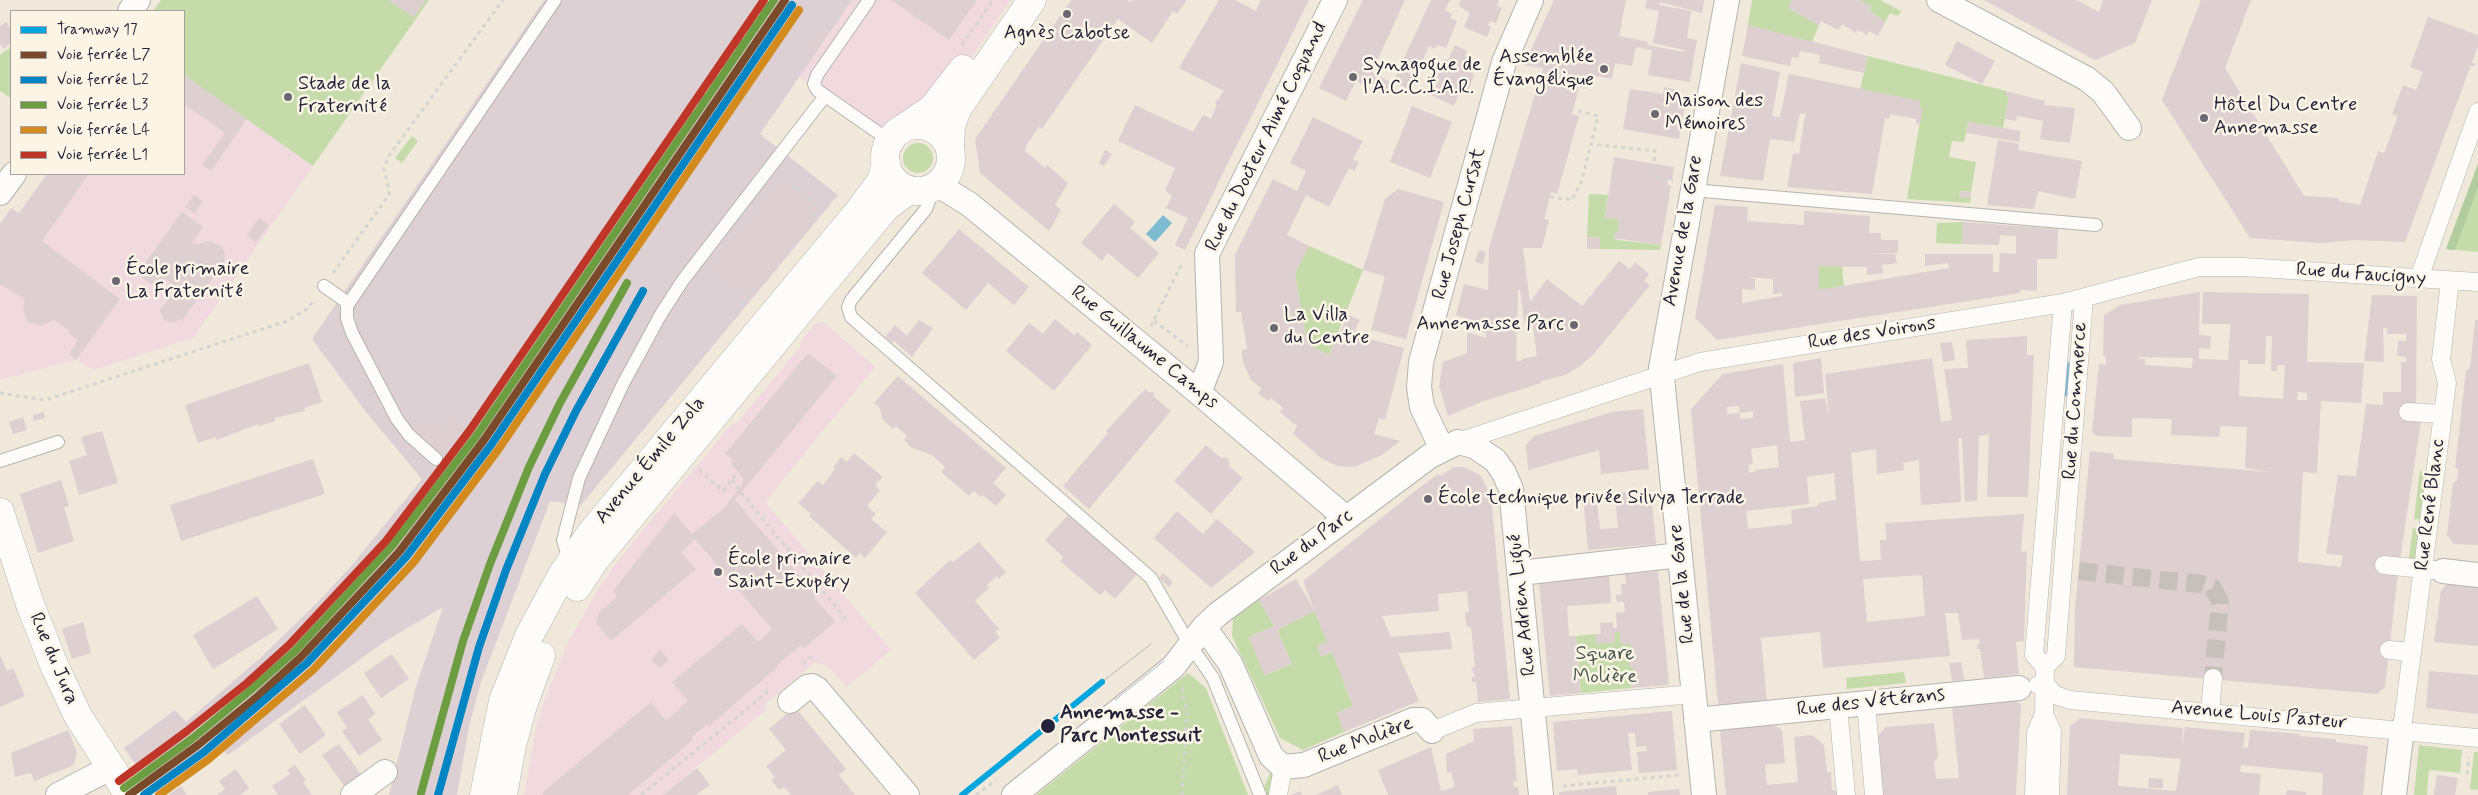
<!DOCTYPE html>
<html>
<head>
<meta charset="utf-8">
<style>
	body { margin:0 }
	#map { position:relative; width:2478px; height:795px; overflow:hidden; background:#efe8db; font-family:Mynerve,sans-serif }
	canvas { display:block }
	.legend { position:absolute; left:10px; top:10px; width:175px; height:165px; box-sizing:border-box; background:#fcf5e5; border:1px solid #a5a1a1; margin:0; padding:6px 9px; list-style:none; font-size:15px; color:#22223b }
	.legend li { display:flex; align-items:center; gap:10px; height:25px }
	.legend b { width:25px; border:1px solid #a5a1a1 }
</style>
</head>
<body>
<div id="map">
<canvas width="2478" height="795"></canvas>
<ul class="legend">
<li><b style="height:6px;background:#02a5de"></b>Tramway 17</li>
<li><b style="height:6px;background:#7a4b2a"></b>Voie ferrée L7</li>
<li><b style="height:6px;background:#0085c4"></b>Voie ferrée L2</li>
<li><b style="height:6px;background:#6c9d40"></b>Voie ferrée L3</li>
<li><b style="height:6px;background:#d38b1d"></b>Voie ferrée L4</li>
<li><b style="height:6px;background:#bf3527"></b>Voie ferrée L1</li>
</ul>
</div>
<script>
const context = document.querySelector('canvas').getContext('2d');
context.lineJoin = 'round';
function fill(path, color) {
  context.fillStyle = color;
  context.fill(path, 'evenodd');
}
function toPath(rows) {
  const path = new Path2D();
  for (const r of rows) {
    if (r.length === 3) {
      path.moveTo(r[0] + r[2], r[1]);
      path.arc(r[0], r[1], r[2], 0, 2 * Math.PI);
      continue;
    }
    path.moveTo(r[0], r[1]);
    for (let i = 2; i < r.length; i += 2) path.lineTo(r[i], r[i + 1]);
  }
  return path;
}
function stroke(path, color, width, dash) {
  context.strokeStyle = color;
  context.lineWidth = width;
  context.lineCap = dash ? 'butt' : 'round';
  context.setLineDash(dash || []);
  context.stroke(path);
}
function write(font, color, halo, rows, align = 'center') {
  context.font = font + ' Mynerve,sans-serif';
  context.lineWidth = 5;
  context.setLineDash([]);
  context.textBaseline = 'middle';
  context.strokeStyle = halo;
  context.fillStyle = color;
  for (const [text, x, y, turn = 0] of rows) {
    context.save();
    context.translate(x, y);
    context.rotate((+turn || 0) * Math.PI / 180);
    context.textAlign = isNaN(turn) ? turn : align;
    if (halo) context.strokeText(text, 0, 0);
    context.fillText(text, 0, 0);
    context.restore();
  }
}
fill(toPath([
	[852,0,1011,0,958,76,892,138,798,76],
	[184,75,313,166,193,338,93,370,76,360,0,380,0,224,11,208,19,213,47,174,184,174],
	[824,322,875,367,765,502,891,650,847,687,826,665,815,662,764,705,767,709,663,795,524,795,536,728,545,699,569,640,601,585,620,558,731,425,737,423,800,347,801,341,815,324]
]), '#f1dadf');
fill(toPath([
	[544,0,852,0,760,134,838,195,581,505,550,501,481,682,469,726,457,795,389,795,415,690,443,607,384,642,228,755,221,748,157,795,124,748,175,710,186,722,258,660,319,601,352,565,422,479,366,412,312,339]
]), '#ddd0d5');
fill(toPath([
	[161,0,429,0,313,166,184,75,184,11,153,11],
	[1752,0,1792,0,1788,8,1819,25,1812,42,1748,25],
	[1859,0,1880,0,1901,11,1898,16,1890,13,1885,22,1869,10,1871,6],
	[11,47,11,98,0,91,0,55],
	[1868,56,2006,91,2006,96,2009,96,2003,128,1968,122,1964,142,1952,141,1949,157,1976,162,1971,192,1960,191,1959,197,1971,198,1970,203,1907,199,1922,109,1860,89],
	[412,136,418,141,402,163,395,158],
	[918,158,15],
	[2478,164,2478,252,2446,249],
	[1589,194,1608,195,1605,217,1619,219,1618,233,1615,233,1614,238,1617,240,1661,245,1660,250,1600,249,1600,238,1587,237],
	[1963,222,1962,244,1936,243,1937,223],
	[1309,246,1363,270,1329,355,1307,344,1295,273],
	[1819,266,1842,266,1844,287,1819,290],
	[2420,470,2427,476,2422,520,2414,519],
	[2413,528,2421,529,2417,565,2408,564],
	[1259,600,1274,626,1249,637,1265,675,1292,664,1277,630,1315,611,1327,642,1317,646,1321,656,1332,652,1353,706,1337,713,1344,732,1303,750,1280,738,1232,636,1233,617],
	[1620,632,1621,644,1631,644,1631,650,1628,650,1634,668,1635,684,1631,684,1631,688,1581,693,1576,636,1596,634,1597,644,1615,642,1614,633],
	[1904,672,1906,683,1847,689,1846,678],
	[1188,673,1206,688,1248,795,1036,795],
	[2419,745,2462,750,2460,773,2429,770,2427,795,2414,795],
	[2474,752,2478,752,2478,790,2470,789],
	[1270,773,1277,777,1272,795,1261,795]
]), '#c5dcaa');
fill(toPath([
	[2478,164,2478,187,2455,250,2446,249]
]), '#b2cca0');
fill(toPath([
	[1163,215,1172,223,1155,242,1146,234],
	[2062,362,2074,363,2071,397,2060,396]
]), '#7ebbd0');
fill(toPath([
	[388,0,426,0,414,17],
	[891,0,977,0,949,40],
	[1071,0,1127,0,1131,2,1132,0,1187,0,1177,14,1173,11,1152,43,1118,19,1042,129,1039,127,1026,146,1025,151,1045,168,1047,165,1068,183,1055,205,1061,210,1049,231,980,173,975,139],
	[1219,0,1235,0,1256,11,1261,0,1309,0,1185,250,1175,245,1188,218,1166,208,1172,196,1165,190,1175,168,1118,141,1135,105,1193,132,1203,115,1211,119,1217,104,1215,103,1224,91,1179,68],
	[1363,0,1405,0,1372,72,1390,82,1387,90,1368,82,1366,86,1356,81,1346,101,1319,88],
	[1431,0,1450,0,1445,10,1452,14,1450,18,1457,21,1446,48,1438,45,1435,49,1429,46,1410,90,1393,82],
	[1461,0,1499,0,1497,6,1502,8,1496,23,1490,21,1488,25,1491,27,1487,37,1464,27,1470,13,1459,6],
	[1554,0,1626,0,1619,36,1648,42,1647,45,1684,52,1684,50,1653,43,1659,11,1645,8,1647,0,1704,0,1702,13,1660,2,1659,5,1691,11,1687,38,1697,40,1690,82,1648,75,1652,50,1636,47,1632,66,1615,63,1612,79,1590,75,1586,89,1579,87,1572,114,1579,116,1557,194,1551,192,1544,219,1549,220,1542,248,1523,248,1530,302,1547,279,1582,306,1619,261,1630,269,1635,262,1649,274,1644,281,1650,285,1594,354,1580,366,1565,375,1541,381,1541,383,1484,401,1448,416,1439,386,1443,362,1467,353,1467,332,1486,338,1486,333,1476,331,1479,322,1456,315,1464,284,1488,290,1489,247,1543,68,1524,65],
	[1518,290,1520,290,1524,321,1532,320,1537,356,1522,359,1522,361,1516,361],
	[1792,0,1859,0,1871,6,1869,10,1885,22,1878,36,1869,31,1867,35,1858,30,1856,33,1842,24,1838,30,1821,21,1819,25,1788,8],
	[1984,0,2076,0,2099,12,2103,0,2152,0,2135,43,2095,60],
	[2201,0,2251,0,2225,68,2304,196,2339,198,2338,201,2360,205,2378,151,2384,153,2398,116,2392,114,2403,85,2416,90,2423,72,2410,67,2428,17,2478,35,2478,46,2405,242,2355,240,2322,243,2250,238,2162,100],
	[6,22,11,29,11,43,4,49,0,44,0,26],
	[1748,25,1868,56,1864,73,1819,63,1820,55,1800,51,1798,58,1792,57,1790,66,1742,56],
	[820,30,827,35,815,52,808,47],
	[1957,41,1995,61,1982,84,1945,65],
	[1455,45,1467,51,1465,56,1474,60,1466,69,1472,72,1474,76,1469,89,1464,91,1461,89,1454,106,1428,94,1431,87,1435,89,1439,79,1436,78,1445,59,1448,60],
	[1741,63,1780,72,1772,116,1780,117,1789,74,1920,101,1919,108,1923,109,1920,124,1916,123,1916,119,1890,114,1889,119,1885,118,1872,194,1787,187,1793,153,1799,154,1804,121,1806,114,1800,113,1794,142,1770,139,1763,181,1720,176],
	[184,75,247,119,211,171,202,165,225,133,184,104],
	[1664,87,1678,90,1676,97,1686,98,1679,139,1623,129,1630,89,1663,94],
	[2006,91,2045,101,2044,105,2075,108,2070,143,2040,139,2043,121,2017,116,2016,121,2005,119,2009,96,2006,96],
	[1412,106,1452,122,1430,178,1390,162],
	[1313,117,1363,141,1353,159,1359,162,1354,171,1349,168,1329,207,1306,195,1287,235,1309,246,1295,273,1307,344,1329,355,1348,315,1360,320,1353,335,1404,348,1385,420,1379,418,1374,434,1400,441,1382,455,1354,467,1337,466,1321,458,1293,434,1297,426,1280,412,1283,408,1271,398,1268,401,1258,393,1262,389,1251,380,1243,362,1242,350,1247,349,1241,312,1236,312,1235,255,1273,179,1297,191,1306,171,1290,163],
	[1968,122,2021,131,2019,142,1966,133],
	[1998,140,2019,144,2018,150,2082,161,2075,199,2038,191,2034,209,1987,205],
	[1105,150,1112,154,1104,166,1099,163],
	[1614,157,1674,167,1672,180,1668,180,1667,185,1671,186,1661,245,1614,238,1615,233,1618,233,1619,219,1605,218],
	[47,174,89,174,42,241,120,299,76,360,69,354,78,340,68,333,69,331,54,320,41,326,28,322,23,309,25,299,0,284,0,224,11,208,19,213],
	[784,181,815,208,809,216,815,221,757,290,751,286,745,294,712,267],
	[1398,189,1444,202,1406,339,1371,330,1385,276,1363,270,1385,199],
	[1960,191,1971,192,1971,198,1959,197],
	[194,195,203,201,195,213,185,207],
	[1114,204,1135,222,1130,228,1159,253,1138,278,1108,253,1102,261,1081,243],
	[1715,205,1748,207,1747,221,1804,225,1804,211,1870,216,1869,233,1881,233,1881,240,1898,240,1898,253,1865,253,1895,254,1897,263,1882,265,1883,273,1867,275,1867,267,1819,266,1819,290,1949,268,1948,263,1925,266,1925,254,1993,254,1993,272,1999,272,2000,253,2016,254,2016,236,2000,235,1999,245,1962,244,1963,222,2058,229,2057,259,2037,259,2037,291,2020,290,2020,293,1717,340,1695,318],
	[1749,277,1773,279,1773,294,1782,293,1782,296,1742,303,1742,289,1755,290,1755,279],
	[182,212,203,227,192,242,197,244,211,241,222,247,225,254,224,263,183,319,171,323,164,319,160,310,177,287,165,279,158,289,137,274],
	[259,218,269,225,256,242,247,235],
	[959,229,1029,287,1014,305,988,283,966,310,922,273],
	[1587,237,1600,238,1600,249,1587,249],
	[1479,250,1486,252,1483,264,1475,262],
	[2200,292,2199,335,2211,336,2210,349,2199,348,2199,359,2228,360,2230,332,2231,324,2202,324,2203,292,2309,294,2307,362,2364,363,2361,403,2321,401,2317,473,2303,472,2298,562,2341,567,2343,555,2326,554,2338,475,2356,476,2366,404,2383,405,2383,392,2401,392,2401,362,2406,362,2406,357,2397,356,2398,341,2406,341,2406,334,2387,334,2387,328,2383,328,2384,362,2364,361,2372,295,2417,296,2416,406,2421,420,2398,573,2385,687,2377,694,2074,667,2075,608,2090,451,2114,454,2113,459,2271,472,2245,468,2247,427,2220,426,2219,437,2171,435,2172,419,2132,418,2132,437,2097,436,2092,432,2099,364,2106,365,2106,356,2103,356,2104,315,2120,305],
	[2266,336,2272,336,2271,371,2277,371,2277,365,2285,365,2283,399,2239,396,2240,360,2248,360,2248,364,2265,364],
	[2139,357,2193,358,2192,368,2145,365,2145,359,2139,359],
	[2298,392,2307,393,2307,400,2297,400],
	[338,318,343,326,337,330,332,322],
	[1055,319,1074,335,1077,332,1092,345,1054,391,1006,351,1029,323,1043,334],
	[919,320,933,328,912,357,894,341,892,343,885,337,895,325,907,336],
	[2475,320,2478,320,2478,545,2454,544,2447,535,2453,483,2457,481,2458,469,2455,468,2466,370,2470,369],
	[2027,336,2027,355,2034,355,2028,497,1987,497,1989,434,1979,436,1977,501,1965,502,1962,438,1958,438,1961,502,1921,505,1919,460,1903,463,1904,470,1877,474,1876,449,1851,453,1860,561,1881,560,1880,540,1887,540,1885,523,2024,514,2021,552,2027,551,2024,641,2016,642,2019,674,1984,678,1980,649,1977,649,1977,644,1980,644,1979,639,1962,640,1958,613,1945,613,1950,656,1823,668,1820,632,1761,638,1767,701,1718,705,1691,409,1723,374,1783,364,1790,442,1805,440,1800,401,1825,398,1829,417,1825,374,1932,358,1941,422,1952,420,1944,369,1968,368,1966,340],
	[1739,406,1740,413,1753,411,1753,418,1740,419,1740,413,1727,414,1727,407],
	[1777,445,1779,467,1755,470,1755,472,1749,473,1748,465,1753,464,1751,449],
	[1834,473,1836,500,1818,503,1818,506,1791,510,1792,524,1748,529,1746,511,1809,504,1807,477],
	[1922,575,1925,616,1867,622,1863,579],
	[1952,342,1955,360,1943,362,1940,343],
	[808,353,837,376,735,500,816,595,814,597,835,622,804,648,801,645,777,665,778,667,709,726,707,724,692,737,694,739,628,795,544,795,542,793,651,702,666,721,688,701,672,682,742,624,758,642,772,629,695,539,681,552,696,569,611,641,596,623,599,612,617,597,613,591,674,513,692,534,723,509,743,484,743,478,731,463,733,460,725,454],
	[1821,358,1824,393,1795,397,1793,363],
	[309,363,322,402,304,408,305,411,274,418,275,421,259,426,258,424,217,440,216,437,198,443,185,405],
	[898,376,1006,468,993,483,1006,495,996,506,983,495,981,497,974,491,969,496,941,472,945,467,932,455,912,448,904,440,907,436,896,426,893,429,882,419,880,408,874,403],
	[1145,389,1150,393,1152,391,1155,394,1153,396,1171,411,1089,509,1063,486,1108,433,1106,431],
	[1643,409,1649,469,1601,474,1599,450,1528,470,1526,445,1534,436,1612,412],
	[44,412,45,418,34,421,33,415],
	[23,417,27,430,13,434,9,422],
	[453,418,465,426,443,454,414,432,423,419,442,433],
	[102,431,118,483,79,495,69,461,87,455,81,437],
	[1206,445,1221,458,1226,457,1229,460,1229,466,1243,478,1211,514,1174,481],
	[854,453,883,477,875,485,880,490,867,506,876,514,871,519,887,532,865,558,860,553,856,558,809,516,811,514,798,503,818,481,823,485,835,469,833,467,841,457,847,462],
	[313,459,325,494,181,541,170,505],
	[1454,467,1464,467,1480,475,1487,488,1487,497,1491,497,1510,699,1478,702,1476,682,1472,682,1472,677,1475,677,1471,667,1475,667,1471,627,1467,627,1465,617,1465,612,1469,612,1467,591,1438,594,1439,611,1382,616,1391,637,1450,632,1452,649,1398,653,1419,701,1344,732,1337,713,1353,706,1332,652,1321,656,1317,646,1327,642,1303,581,1420,487,1438,474,1440,476],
	[61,480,69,506,64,507,74,541,38,553,20,494],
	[1651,490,1656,544,1588,550,1583,496,1596,495,1600,529,1618,528,1615,493],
	[1177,511,1203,534,1217,519,1255,552,1211,588,1154,538],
	[1068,515,1137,574,1115,599,1105,590,1100,595,1060,561,1063,557,1045,540],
	[979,542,1006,572,999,579,997,576,987,585,989,588,975,601,999,629,995,632,1000,637,974,660,915,593,950,560,953,562],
	[1658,571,1669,685,1631,688,1631,684,1635,684,1634,668,1630,668,1628,650,1631,650,1631,644,1621,644,1620,632,1618,632,1614,633,1615,642,1596,644,1596,634,1601,634,1600,623,1613,622,1613,628,1617,628,1616,613,1625,612,1624,602,1617,602,1616,595,1622,594,1621,584,1626,584,1625,574],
	[1163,573,1173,582,1169,587,1159,578],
	[1609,575,1611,603,1567,606,1569,636,1576,636,1581,693,1550,696,1539,582],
	[1296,579,1315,611,1277,630,1292,664,1264,675,1249,637,1274,626,1259,600],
	[2450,582,2478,585,2478,646,2434,642,2441,590],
	[257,596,278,629,213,669,193,635],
	[83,622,91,653,72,659,62,629],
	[661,650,669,660,659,668,651,659],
	[392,654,409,679,381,698,364,673],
	[0,655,7,671,13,668,25,696,0,707],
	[1961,662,1964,680,1952,681,1949,663],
	[2429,671,2478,675,2478,714,2426,708],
	[363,695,375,714,368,719,382,740,359,756,342,731,347,728,337,712],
	[2015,699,2021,705,2016,795,1881,795,1875,740,1885,727,1934,723,1938,757,1934,762,1936,779,1959,778,1952,706],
	[305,705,326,735,300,754,279,724],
	[795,707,846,769,839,775,855,795,791,795,784,787,779,790,771,780,775,777,766,766,786,750,769,729],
	[1672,711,1677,770,1639,773,1637,752,1647,751,1646,746,1636,747,1635,733,1628,733,1632,770,1578,775,1577,769,1557,771,1553,722],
	[177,717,184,726,140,761,132,750],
	[2080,718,2183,728,2182,748,2185,727,2245,733,2243,747,2248,748,2250,730,2300,734,2299,736,2336,739,2336,742,2368,746,2363,795,2322,795,2323,773,2241,765,2240,772,2261,774,2259,795,2067,795,2070,726],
	[2120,754,2181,759,2176,791,2118,786],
	[1772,724,1782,730,1785,763,1765,765,1767,785,1798,782,1794,737,1812,735,1824,745,1827,773,1831,772,1832,790,1838,790,1839,795,1726,795,1720,730],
	[1512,726,1517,781,1513,782,1514,787,1518,787,1519,795,1388,795,1378,770,1431,747,1441,791,1455,787,1451,772,1447,773,1446,754,1474,741,1473,729],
	[68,730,77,752,74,765,34,781,31,773,15,777,11,753],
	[339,744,361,775,345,787,322,755],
	[295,765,306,780,303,782,312,795,278,795,272,786,290,774,287,770],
	[697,768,710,785,696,795,663,795],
	[236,769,249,788,240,795,217,795,225,789,219,781],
	[2437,775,2458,778,2455,795,2434,795],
	[2149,778,2163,779,2163,788,2148,788],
	[1338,785,1342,795,1316,795],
	[181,786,187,795,168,795],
	[1616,786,1617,795,1559,795,1559,792],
	[1679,789,1680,795,1648,795,1648,792],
	[2287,790,2306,792,2306,795,2286,795],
	[1300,791,1302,795,1291,795]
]), '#decfd1');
stroke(toPath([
	[2079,571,2201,584,2213,588,2220,602,2213,678]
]), '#c6c0bb', 18, [18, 9]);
const service = toPath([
	[869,0,817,75,814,84,817,90,890,141],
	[930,189,930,198,926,209,851,300,848,307,851,317,1151,578,1190,645,1213,678,1260,795],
	[1692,190,2096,225],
	[324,286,348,303],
	[436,459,409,435,397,419,352,333,347,318,347,306,555,0],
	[0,461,58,442],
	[573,558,567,553,563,540,579,478,623,384,661,314,683,280,825,96]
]);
const pedestrian = toPath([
	[2419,278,2478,112],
	[2408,412,2442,414],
	[1458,442,1700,362,2063,303,2199,267,2244,267,2478,282],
	[2384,565,2433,570],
	[2389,650,2411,652],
	[2045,667,2056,656,2084,298],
	[2038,685,2045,684,2055,695,2070,700,2478,738],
	[1866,703,1874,795],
	[1838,706,1846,795],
	[2210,712,2213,678],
	[2402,729,2447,383,2441,359,2450,281],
	[1432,731,1476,713,1694,694],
	[1278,795,1283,767],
	[2034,795,2036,733,2044,714],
	[2050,795,2052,732,2044,714,2045,667,2034,655,2063,303]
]);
const minor = toPath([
	[1939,0,2087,79,2103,92,2129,128],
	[130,11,138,0],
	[938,185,969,204,1199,393,1346,518],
	[0,193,14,174],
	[1199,393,1211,362,1207,254,1335,0],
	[1442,449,1422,407,1419,387,1421,362,1504,62,1531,0],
	[2443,571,2478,575],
	[1520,573,1680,555],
	[1204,627,1230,663,1271,756,1283,767,1304,765,1413,720,1422,720,1432,731],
	[790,701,807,687,812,686,817,689,907,795],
	[1696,720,2019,688],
	[58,795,110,768],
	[353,795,385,772],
	[1014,795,1173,667,1204,627,1218,614,1430,456,1458,442,1474,446,1495,460,1504,473,1511,489,1541,795],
	[1704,795,1661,368,1727,0],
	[2394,795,2402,729]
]);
const tertiary = toPath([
	[918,158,33],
	[905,127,933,108,963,69],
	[950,146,951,126,957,109,1032,0],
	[0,512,30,604,54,665,78,716,129,795],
	[577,587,594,561,886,207,909,190],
	[484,795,503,701,529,636,563,573,591,533,859,211,881,181,886,164],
	[503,795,512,745,522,708,541,656]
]);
stroke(service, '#b7b3ad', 14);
stroke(pedestrian, '#b7b3ad', 19);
stroke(minor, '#b7b3ad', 26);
stroke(tertiary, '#b7b3ad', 29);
stroke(toPath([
	[962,45,993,0],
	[2471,64,2478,66],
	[1578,111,1598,116,1591,144],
	[784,177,821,208,812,219],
	[1550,197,1572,200,1582,180,1591,144,1655,151,1653,178,1673,181],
	[333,273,389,195,389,189,384,169,388,157,503,0],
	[737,311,755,289],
	[1154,321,1188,346],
	[1151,326,1180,267,1185,266],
	[0,393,45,400,287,321,307,309,315,299],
	[699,470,723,491,738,472],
	[732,480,739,489],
	[741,493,846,619],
	[803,664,811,657],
	[2467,774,2469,757],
	[1563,786,1679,775],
	[641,795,769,691],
	[976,795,996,780],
	[1182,795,1187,711,1182,688]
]), '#d5d4d2', 3, [4, 4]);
stroke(service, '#fdfcfa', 12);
stroke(pedestrian, '#fdfcfa', 18);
stroke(minor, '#fdfcfa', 24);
stroke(tertiary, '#fdfcfa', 28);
stroke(toPath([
	[1102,682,1151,644],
	[1115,700,1164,661]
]), '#b4b3b5', 1);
const rail = toPath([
	[692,112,769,0]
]);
stroke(rail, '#b4b3b5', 5.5);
stroke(rail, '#fcf5e5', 4, [11]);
stroke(toPath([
	[129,795,198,745,258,696,301,657,399,552,484,440,785,0]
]), '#7a4b2a', 8);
stroke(toPath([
	[144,795,204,752,307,663,406,557,491,445,792,5],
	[438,795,479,647,506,570,545,474,576,411,643,291]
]), '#0085c4', 8);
stroke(toPath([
	[124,788,193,738,252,689,295,651,392,546,477,435,774,0],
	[421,793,463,641,490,564,529,467,560,403,627,283]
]), '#6c9d40', 8);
stroke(toPath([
	[159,795,209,759,313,670,413,563,498,450,799,10]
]), '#d38b1d', 8);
stroke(toPath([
	[119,781,187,731,247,683,289,645,386,541,470,430,764,0]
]), '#bf3527', 8);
stroke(toPath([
	[962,795,1102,682]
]), '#02a5de', 6);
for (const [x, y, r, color] of [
	[1067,14,5,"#6a6773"],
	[1604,69,5,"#6a6773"],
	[1353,77,5,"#6a6773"],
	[288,97,5,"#6a6773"],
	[1655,114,5,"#6a6773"],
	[2204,118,5,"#6a6773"],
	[116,281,5,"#6a6773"],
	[1574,325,5,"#6a6773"],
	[1274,328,5,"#6a6773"],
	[1428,499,5,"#6a6773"],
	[718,572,5,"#6a6773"],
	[1048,726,8,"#22223b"]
]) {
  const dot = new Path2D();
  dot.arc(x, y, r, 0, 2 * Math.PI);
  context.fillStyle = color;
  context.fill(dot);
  stroke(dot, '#fcf5e5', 2);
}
write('20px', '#22223b', '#fcf5e5', [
	["Agnès Cabotse",1067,34,"center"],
	["Assemblée",1594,58,"right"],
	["Évangélique",1594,81,"right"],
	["Synagogue de",1363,66],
	["l'A.C.C.I.A.R.",1363,89],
	["Stade de la",298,85],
	["Fraternité",298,108],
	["Maison des",1665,102],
	["Mémoires",1665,125],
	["Hôtel Du Centre",2214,106],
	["Annemasse",2214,129],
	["École primaire",126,270],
	["La Fraternité",126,293],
	["La Villa",1284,316],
	["du Centre",1284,339],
	["Annemasse Parc",1564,325,"right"],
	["École technique privée Silvya Terrade",1438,499],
	["École primaire",728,560],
	["Saint-Exupéry",728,583]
], 'left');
write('20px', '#22223b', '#fcf5e5', [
	["Rue du Docteur Aimé Coquand",1267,137,-64],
	["Rue Joseph Cursat",1460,224,-75],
	["Avenue de la Gare",1684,231,-80],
	["Rue du Faucigny",2361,275,4],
	["Rue des Voirons",1872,334,-9],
	["Rue Guillaume Camps",1144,348,39],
	["Rue du Commerce",2076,401,-86],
	["Avenue Émile Zola",651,461,-50],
	["Rue René Blanc",2431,505,-83],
	["Rue du Parc",1312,543,-37],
	["Rue de la Gare",1683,584,-96],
	["Rue Adrien Ligué",1523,605,-96],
	["Rue du Jura",53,659,67],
	["Rue des Vétérans",1871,703,-6],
	["Avenue Louis Pasteur",2259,716,5],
	["Rue Molière",1366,741,-21]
]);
write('20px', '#485750', '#fcf5e5', [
	["Square",1605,655],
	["Molière",1605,678]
]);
write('bold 20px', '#22223b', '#fcf5e5', [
	["Annemasse -",1060,714],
	["Parc Montessuit",1060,737]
], 'left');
</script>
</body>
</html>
